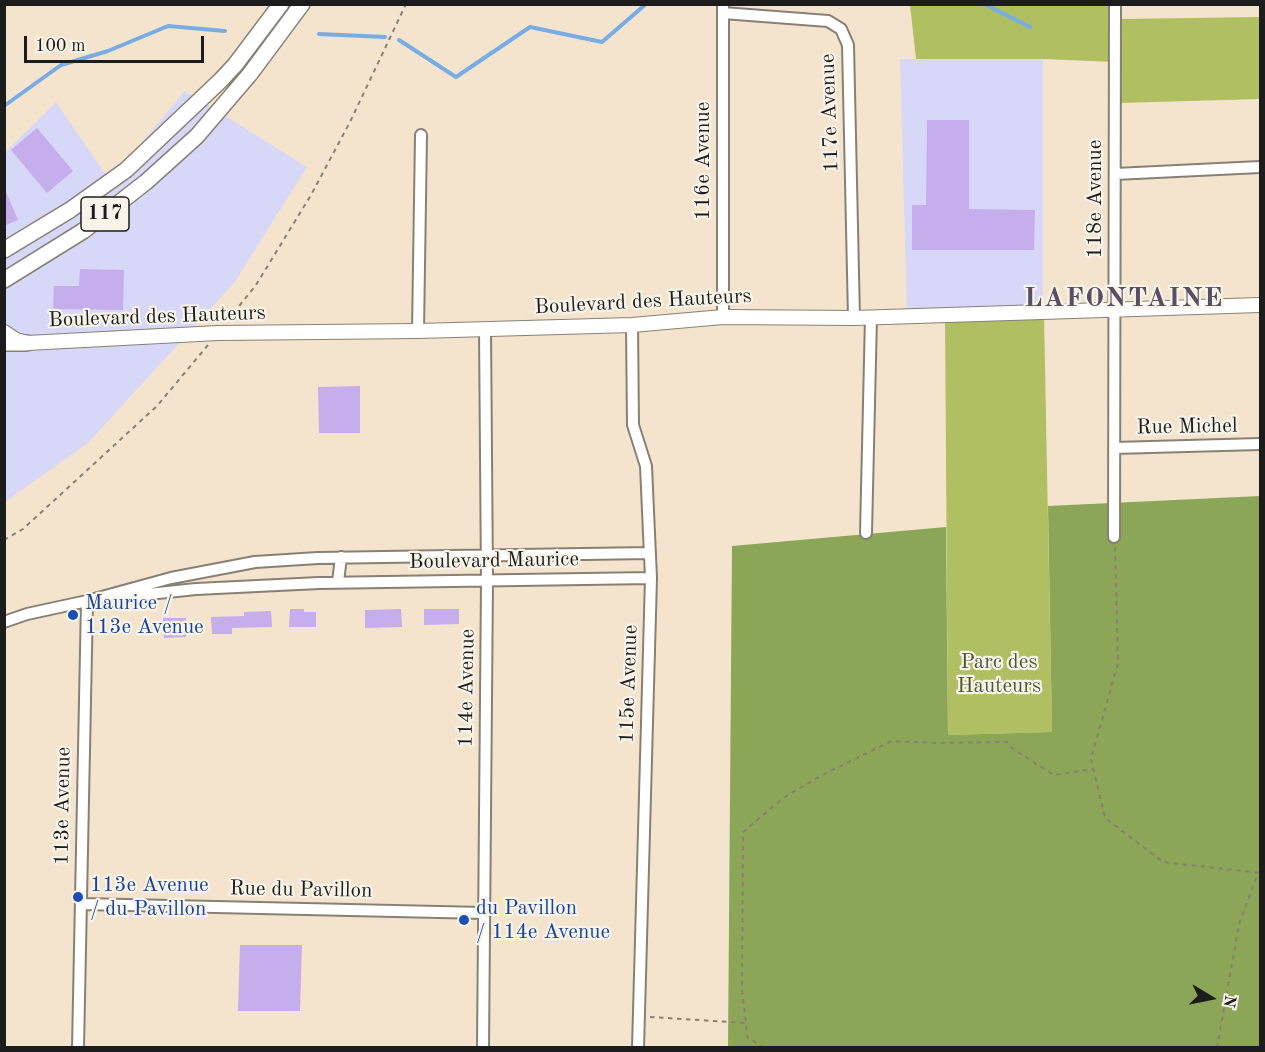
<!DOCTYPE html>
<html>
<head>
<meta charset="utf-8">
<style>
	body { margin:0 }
	#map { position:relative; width:1265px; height:1052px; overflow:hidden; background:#f4e4cd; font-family:"Old Standard TT",serif }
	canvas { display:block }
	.frame { position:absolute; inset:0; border:6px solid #1c1c1c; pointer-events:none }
	.north { position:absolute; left:1181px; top:968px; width:60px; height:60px; -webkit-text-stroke:4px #f7f3e8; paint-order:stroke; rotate:100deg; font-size:16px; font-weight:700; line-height:24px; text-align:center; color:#1c1c1c }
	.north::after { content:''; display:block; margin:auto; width:21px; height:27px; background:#1c1c1c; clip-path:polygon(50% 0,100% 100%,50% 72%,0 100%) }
	.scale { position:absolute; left:24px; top:36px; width:180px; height:27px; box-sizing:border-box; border:3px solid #1c1c1c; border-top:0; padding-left:8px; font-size:18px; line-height:21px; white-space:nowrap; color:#1c1c1c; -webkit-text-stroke:4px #f7f3e8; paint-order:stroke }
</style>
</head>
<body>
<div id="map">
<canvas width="1265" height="1052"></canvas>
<div class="frame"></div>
<div class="north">N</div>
<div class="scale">100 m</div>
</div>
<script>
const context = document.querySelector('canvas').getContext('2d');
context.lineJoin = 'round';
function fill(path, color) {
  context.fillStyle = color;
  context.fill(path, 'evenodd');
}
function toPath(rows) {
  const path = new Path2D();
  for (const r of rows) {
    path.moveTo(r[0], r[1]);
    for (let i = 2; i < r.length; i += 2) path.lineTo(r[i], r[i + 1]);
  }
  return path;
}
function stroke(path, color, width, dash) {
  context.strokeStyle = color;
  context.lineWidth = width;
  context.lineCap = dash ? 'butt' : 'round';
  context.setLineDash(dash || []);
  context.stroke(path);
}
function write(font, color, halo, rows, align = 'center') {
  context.font = font + ' "Old Standard TT",serif';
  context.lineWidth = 4.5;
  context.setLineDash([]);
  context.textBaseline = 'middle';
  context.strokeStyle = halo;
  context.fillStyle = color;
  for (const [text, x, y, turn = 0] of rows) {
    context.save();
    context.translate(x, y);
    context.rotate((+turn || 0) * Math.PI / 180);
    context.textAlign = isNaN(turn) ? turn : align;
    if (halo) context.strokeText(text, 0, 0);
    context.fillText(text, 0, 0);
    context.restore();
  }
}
fill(toPath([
	[900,59,1043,59,1043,312,907,316],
	[185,91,307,167,234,283,88,443,5,502,5,153,56,102,110,181]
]), '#d7d7f8');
fill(toPath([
	[910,5,1115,5,1115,62,1043,59,916,59],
	[1260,17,1260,99,1119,103,1121,19],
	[1044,314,1052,732,948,735,945,317]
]), '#afbf61');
fill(toPath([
	[1260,496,1260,1047,728,1048,732,546,946,527,948,735,1052,732,1048,506]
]), '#8ba657');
stroke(toPath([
	[984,4,1030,27],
	[319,34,385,37],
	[399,40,456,77,530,27,602,42,646,4],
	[4,106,61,65,108,51,168,26,225,31]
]), '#78ace5', 4);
fill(toPath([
	[927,120,969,120,969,209,1035,210,1034,250,912,250,912,205,926,205],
	[37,128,73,171,47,193,11,150],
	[4,187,18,220,4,226],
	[80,269,124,270,123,310,53,309,54,286,79,286],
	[360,386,360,433,319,433,318,387],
	[290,609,304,609,304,612,316,612,316,627,289,627],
	[401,609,402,627,365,628,365,610],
	[424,609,459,609,459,624,424,625],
	[271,611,272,627,232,628,232,634,212,634,211,617,244,616,244,612],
	[163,618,186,618,186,637,164,638],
	[240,945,302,945,300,1011,238,1011]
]), '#c6adec');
const street = toPath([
	[723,4,723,317],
	[723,13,828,21,841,29,848,45,854,318],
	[1115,174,1260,167],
	[632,325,633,425,646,466,651,578,638,1048],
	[418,331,421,135],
	[1114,448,1260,444],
	[866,533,871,317],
	[1114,537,1115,4],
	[338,582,341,557],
	[120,597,196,589,319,583,651,578],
	[4,622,27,614,87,601,171,578,255,562,318,558,650,553],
	[81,904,484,913],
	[78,1048,87,601],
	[483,1048,487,581,485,329]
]);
const secondary = toPath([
	[4,332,16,340,27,343,218,333,418,331,632,325,723,317,854,318,1260,305]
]);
const primary = toPath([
	[4,250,70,210,126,170,221,80,235,65,281,4],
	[4,280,83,231,146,182,197,136,250,74,302,4],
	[4,343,27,343]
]);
stroke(street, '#888074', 14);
stroke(secondary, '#888074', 16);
stroke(primary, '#888074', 18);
stroke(toPath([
	[228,320,256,285,311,195,350,122,406,4],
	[4,540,23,529,157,406,208,345],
	[1115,547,1118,663,1091,759,1105,818,1163,862,1260,873],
	[650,1017,746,1023],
	[764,1048,747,1037,746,1023,742,990,743,832,783,798,826,773,892,741,936,743,1007,742,1013,749,1054,775,1093,769],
	[1217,1048,1239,924,1258,873]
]), '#888074', 2, [4.5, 4.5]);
stroke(street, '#fff', 10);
stroke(secondary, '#fff', 14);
stroke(primary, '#fff', 15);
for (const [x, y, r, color] of [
	[73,615,6,"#1a4fb4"],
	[78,897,6,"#1a4fb4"],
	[464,920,6,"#1a4fb4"]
]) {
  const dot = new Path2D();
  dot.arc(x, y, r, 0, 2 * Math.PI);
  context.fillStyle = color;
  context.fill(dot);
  stroke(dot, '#f7f3e8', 2);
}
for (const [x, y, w] of [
	[105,214,48]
]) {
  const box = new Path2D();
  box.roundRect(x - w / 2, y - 17, w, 34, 4.5);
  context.fillStyle = '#f7f3e8';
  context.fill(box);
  stroke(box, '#1c1c1c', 1.5);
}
write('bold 20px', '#1c1c1c', null, [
	["117",105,214]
]);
write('21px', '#1c1c1c', '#f7f3e8', [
	["117e Avenue",830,113,-92],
	["116e Avenue",703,161,-90],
	["118e Avenue",1095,199,-90],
	["Boulevard des Hauteurs",643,302,-3],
	["Boulevard des Hauteurs",157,317,-2],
	["Rue Michel",1187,427,-1],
	["Boulevard Maurice",494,561,-1],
	["115e Avenue",629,684,-88],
	["114e Avenue",467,688,-89],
	["113e Avenue",63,806,-89],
	["Rue du Pavillon",301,890,1]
]);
write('21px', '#164399', '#f7f3e8', [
	["Maurice /",85,603],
	["113e Avenue",85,627],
	["113e Avenue",90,885],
	["/ du Pavillon",90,909],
	["du Pavillon",476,908],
	["/ 114e Avenue",476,932]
], 'left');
write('21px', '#4f5534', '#f7f3e8', [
	["Parc des",999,662],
	["Hauteurs",999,686]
]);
context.letterSpacing = '1.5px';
write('bold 27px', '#584f65', '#f7f3e8', [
	["LAFONTAINE",1124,299]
]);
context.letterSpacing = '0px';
</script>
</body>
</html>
